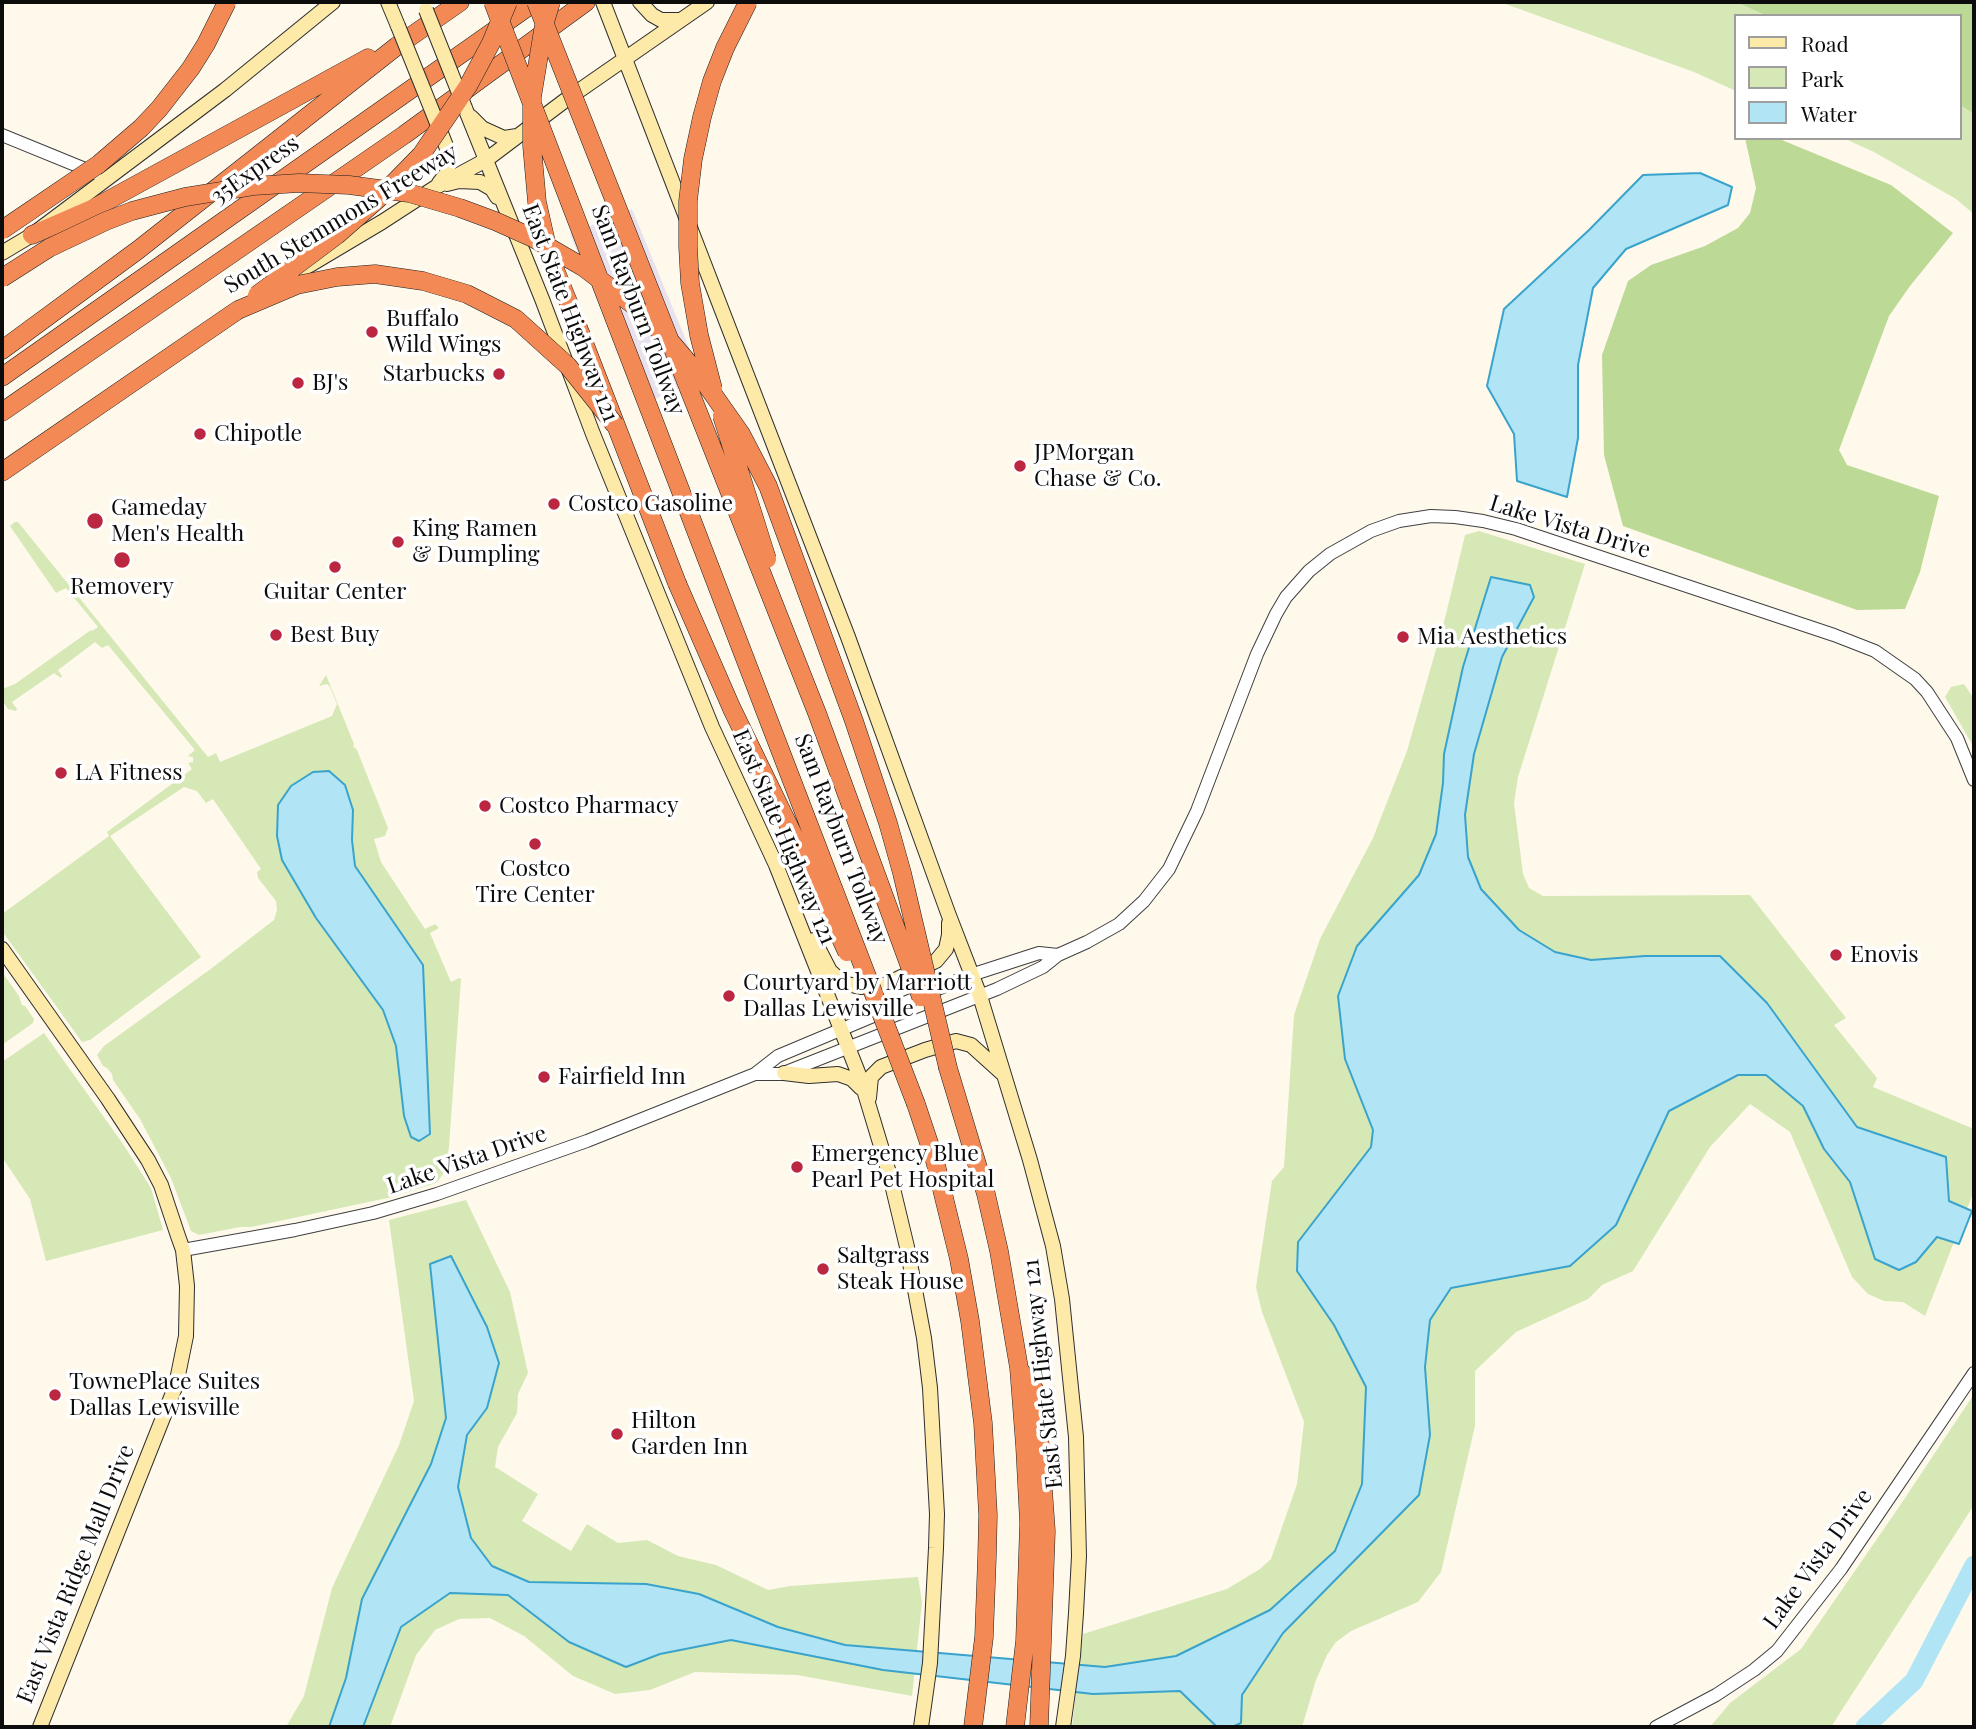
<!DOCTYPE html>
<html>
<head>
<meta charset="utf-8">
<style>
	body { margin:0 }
	#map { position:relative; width:1976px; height:1729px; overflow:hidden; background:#fff9ec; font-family:"Playfair Display",serif }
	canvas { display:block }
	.frame { position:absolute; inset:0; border:4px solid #0c0c0c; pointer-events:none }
	.legend { position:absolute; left:1734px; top:14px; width:228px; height:126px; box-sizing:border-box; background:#fff; border:2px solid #9e9e9e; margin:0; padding:9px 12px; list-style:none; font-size:21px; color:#0c0c0c }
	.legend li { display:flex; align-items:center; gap:14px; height:35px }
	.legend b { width:35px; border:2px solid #9e9e9e }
</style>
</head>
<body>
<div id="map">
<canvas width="1976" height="1729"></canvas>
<div class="frame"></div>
<ul class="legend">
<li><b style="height:9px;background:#feeaa8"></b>Road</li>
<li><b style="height:19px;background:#d6e8b6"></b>Park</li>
<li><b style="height:19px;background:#b1e4f5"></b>Water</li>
</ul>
</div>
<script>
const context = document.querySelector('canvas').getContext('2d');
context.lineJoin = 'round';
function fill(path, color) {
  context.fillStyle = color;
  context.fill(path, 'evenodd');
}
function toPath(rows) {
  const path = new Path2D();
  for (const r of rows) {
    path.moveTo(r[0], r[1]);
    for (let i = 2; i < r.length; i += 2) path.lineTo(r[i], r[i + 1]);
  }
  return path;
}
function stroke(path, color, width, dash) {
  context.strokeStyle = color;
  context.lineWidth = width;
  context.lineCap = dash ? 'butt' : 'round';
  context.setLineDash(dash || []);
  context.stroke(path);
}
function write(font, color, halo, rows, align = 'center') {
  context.font = font + ' "Playfair Display",serif';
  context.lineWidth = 7;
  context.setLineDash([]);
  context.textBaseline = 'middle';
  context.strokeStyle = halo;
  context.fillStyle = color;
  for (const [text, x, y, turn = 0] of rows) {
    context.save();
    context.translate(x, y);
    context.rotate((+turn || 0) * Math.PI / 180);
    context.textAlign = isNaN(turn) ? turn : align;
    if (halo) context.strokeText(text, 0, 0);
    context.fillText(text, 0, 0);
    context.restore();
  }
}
fill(toPath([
	[632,209,702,379,640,405,570,234]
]), '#e9e1eb');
fill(toPath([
	[1500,2,1736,2,1767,16,1736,16,1736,91,1694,72],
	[1960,105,1974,114,1974,214,1956,199,1874,152,1843,138,1960,138],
	[15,522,18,522,208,757,216,753,220,762,332,716,337,704,330,687,327,684,319,686,326,675,354,744,353,746,357,750,388,828,385,836,374,839,381,862,425,929,435,924,439,928,430,933,451,982,459,978,461,979,449,1147,444,1173,436,1183,392,1197,251,1227,240,1227,199,1235,191,1231,171,1178,140,1119,113,1080,112,1074,107,1068,103,1066,97,1055,104,1046,212,968,274,920,277,910,276,901,258,878,257,872,261,869,213,799,206,803,197,791,184,787,110,836,201,957,90,1040,82,1042,2,931,2,914,109,836,107,832,192,769,188,763,193,762,193,757,188,756,195,750,108,645,102,648,95,642,58,670,62,676,61,678,54,673,12,702,17,709,16,711,8,709,2,700,2,685,5,688,15,684,91,630,92,631,98,627,66,588,56,593,10,526],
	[1479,531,1585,564,1518,777,1514,803,1523,874,1529,888,1543,896,1750,895,1846,1018,1834,1025,1877,1078,1873,1087,1974,1129,1974,1191,1925,1316,1903,1302,1884,1301,1868,1294,1852,1277,1790,1132,1750,1104,1710,1147,1633,1271,1602,1285,1588,1299,1516,1332,1475,1371,1475,1426,1441,1572,1418,1602,1351,1631,1336,1642,1327,1655,1316,1680,1302,1727,1072,1727,1083,1634,1227,1589,1260,1569,1271,1559,1297,1484,1304,1422,1262,1312,1256,1287,1272,1181,1284,1167,1294,1015,1320,939,1373,838,1407,751,1445,618,1465,535],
	[1964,684,1974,699,1974,748,1945,697,1951,687],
	[2,972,19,996,22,1005,25,1006,34,1019,33,1023,2,1045],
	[44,1033,123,1144,151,1188,163,1230,46,1261,30,1199,2,1157,2,1062],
	[466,1200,510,1292,528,1373,518,1394,517,1413,498,1447,495,1467,538,1494,522,1521,571,1551,587,1524,618,1543,647,1540,678,1556,716,1565,768,1590,790,1586,918,1577,922,1602,912,1696,797,1675,695,1672,650,1690,615,1694,573,1676,524,1636,490,1618,459,1619,435,1630,416,1655,390,1727,286,1727,304,1696,332,1588,399,1445,414,1401,389,1220],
	[1974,1394,1974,1505,1831,1727,1710,1727,1730,1703,1801,1649,1899,1507]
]), '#d6e8b6');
fill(toPath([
	[1736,2,1974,2,1974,114,1960,105,1960,16,1767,16],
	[1745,138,1777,138,1891,185,1953,233,1910,286,1889,316,1839,450,1847,465,1939,496,1920,572,1905,609,1857,610,1623,526,1604,455,1602,355,1628,281,1651,265,1705,246,1738,228,1750,213,1756,188]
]), '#bcd996');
const water = toPath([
	[1700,173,1732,187,1728,205,1626,249,1593,288,1578,365,1578,438,1567,497,1517,481,1514,434,1487,386,1504,309,1589,230,1643,175,1700,173],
	[1491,577,1530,585,1534,597,1502,657,1474,754,1465,815,1468,857,1481,889,1519,930,1555,952,1591,960,1645,956,1720,956,1767,1003,1857,1127,1946,1157,1949,1201,1972,1211,1959,1244,1937,1237,1916,1262,1899,1270,1875,1259,1850,1182,1824,1149,1803,1106,1766,1075,1738,1075,1669,1111,1616,1225,1570,1266,1451,1288,1430,1320,1425,1367,1430,1435,1419,1495,1283,1633,1242,1695,1241,1723,1232,1727,1217,1727,1180,1691,1093,1694,883,1670,731,1640,660,1654,626,1667,569,1642,508,1595,450,1593,401,1627,363,1727,329,1727,346,1678,362,1599,431,1464,446,1418,430,1264,451,1256,487,1327,499,1363,487,1408,467,1435,458,1487,471,1538,492,1566,529,1582,646,1584,699,1594,778,1627,845,1645,1105,1667,1176,1656,1270,1610,1335,1551,1362,1484,1366,1387,1334,1325,1297,1271,1298,1242,1371,1147,1373,1130,1345,1059,1338,996,1357,946,1419,875,1436,834,1443,783,1444,754,1463,667,1491,577],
	[329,771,345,785,353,810,352,840,355,866,423,965,430,1134,419,1141,411,1137,404,1116,396,1046,383,1010,316,918,282,860,277,836,278,805,291,786,313,772,329,771]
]);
fill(water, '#b1e4f5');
stroke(water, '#39a3cc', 2);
stroke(toPath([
	[1865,1727,1914,1681,1974,1565]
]), '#b1e4f5', 19);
const tertiary = toPath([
	[2,135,95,173],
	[755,1074,781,1074,997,989,1043,967,1058,955,1087,942,1119,924,1144,901,1169,869,1197,811,1257,654,1276,614,1286,597,1309,571,1330,554,1371,531,1399,521,1431,516,1455,517,1483,521,1516,529,1834,635,1875,651,1915,679,1927,692,1957,738,1974,780],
	[183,1250,295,1230,373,1213,437,1194,587,1141,755,1074,778,1056,971,975,1039,953,1058,955],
	[1656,1727,1716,1695,1754,1670,1777,1651,1841,1569,1974,1373]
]);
const secondary = toPath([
	[388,2,398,26],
	[603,2,848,637,948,913,980,996,1030,1160,1053,1246,1062,1299,1076,1437,1079,1556,1076,1613,1073,1656,1063,1727],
	[640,2,652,15,661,20,679,20],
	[465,108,542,299,593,434,712,727,776,865,861,1080,890,1176,907,1247,924,1338,930,1388,937,1514,936,1548,930,1663,921,1727],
	[471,117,482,128,504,138,517,136],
	[439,183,447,173,449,163,448,151,439,128],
	[447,184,459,181,480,182,492,189,497,197],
	[2,253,32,235,225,90,333,2],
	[303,269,382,222,436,187,486,160,567,99,707,2],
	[814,940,830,971,843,983,860,987,884,985,936,961,946,949,949,935,949,923],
	[2,949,108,1099,148,1160,161,1185,178,1236,183,1250,187,1286,186,1336,176,1385,40,1727],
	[784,1073,809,1076,838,1074,852,1079,861,1088],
	[869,1098,871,1077,881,1067,925,1050,956,1041,971,1045,1002,1073]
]);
const motorway = toPath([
	[32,235,94,208,368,58],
	[569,304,677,583],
	[2,350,138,250,397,46,460,2],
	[2,377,535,2],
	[2,412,404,135,586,2],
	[2,472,238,310],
	[948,1068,986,1194,999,1251,1019,1368,1025,1446,1029,1523,1025,1641,1015,1727],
	[916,1104,935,1161,959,1259,970,1321,983,1423,988,1515,987,1557,984,1637,973,1727],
	[1019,1369,1036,1392,1046,1531,1039,1727]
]);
stroke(tertiary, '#3f3f3f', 14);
stroke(secondary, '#2e2e2e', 16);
stroke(motorway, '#1d1d1d', 19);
stroke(tertiary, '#fff', 12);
stroke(secondary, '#feeaa8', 14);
stroke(motorway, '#f38a56', 18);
const secondaryBridge = toPath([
	[426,10,465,108],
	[398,26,439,128]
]);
const motorwayBridge = toPath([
	[493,2,916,1104],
	[536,2,817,713,921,997],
	[551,2,544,25,532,97,532,146,537,202,549,255,569,304],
	[2,230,99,164,141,128,159,109,191,68,206,44,227,2],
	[2,278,49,248,106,221,132,211,185,197,253,186,299,183,349,185,409,193,460,208,495,221,533,238,583,267,632,304,670,341,703,380,741,434,768,486,854,721,888,823,902,873,948,1068],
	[257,295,337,235,378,199,421,155,468,86,491,43,508,2],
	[238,310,297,285,337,277,375,274,423,281,467,294,516,319,568,366,615,425],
	[713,389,699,335,690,283,688,247,688,201,693,159,702,117,712,81,725,48,748,2],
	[722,416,767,559],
	[677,583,732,709,803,855,847,952]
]);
stroke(secondaryBridge, '#2e2e2e', 16, []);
stroke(motorwayBridge, '#1d1d1d', 19, []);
stroke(secondaryBridge, '#feeaa8', 14);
stroke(motorwayBridge, '#f38a56', 18);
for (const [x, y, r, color] of [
	[372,332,7,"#bb2640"],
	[499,374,7,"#bb2640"],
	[298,383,7,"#bb2640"],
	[200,434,7,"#bb2640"],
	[1020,466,7,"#bb2640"],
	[554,504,7,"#bb2640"],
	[95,521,9,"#bb2640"],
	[398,542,7,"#bb2640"],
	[122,560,9,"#bb2640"],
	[335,567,7,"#bb2640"],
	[276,635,7,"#bb2640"],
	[1403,637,7,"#bb2640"],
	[61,773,7,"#bb2640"],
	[485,806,7,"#bb2640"],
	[535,844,7,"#bb2640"],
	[1836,955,7,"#bb2640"],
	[729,996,7,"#bb2640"],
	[544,1077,7,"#bb2640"],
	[797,1167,7,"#bb2640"],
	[823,1269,7,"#bb2640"],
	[55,1395,7,"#bb2640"],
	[617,1434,7,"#bb2640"]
]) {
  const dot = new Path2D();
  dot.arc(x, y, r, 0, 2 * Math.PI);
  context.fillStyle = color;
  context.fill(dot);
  stroke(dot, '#fff', 2.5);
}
write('23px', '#0c0c0c', '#fff', [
	["35Express",255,170,-35],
	["South Stemmons Freeway",341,219,-31],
	["Sam Rayburn Tollway",638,310,69],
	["East State Highway 121",570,313,69],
	["Lake Vista Drive",1570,527,17],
	["East State Highway 121",784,837,67],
	["Sam Rayburn Tollway",841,839,69],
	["Lake Vista Drive",467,1160,-19],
	["East State Highway 121",1043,1374,-96],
	["Lake Vista Drive",1818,1559,-54],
	["East Vista Ridge Mall Drive",76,1574,-68]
]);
write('23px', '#0c0c0c', '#fff', [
	["Buffalo",386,319],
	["Wild Wings",386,345],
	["Starbucks",485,374,"right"],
	["BJ's",312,383],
	["Chipotle",214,434],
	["JPMorgan",1034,453],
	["Chase & Co.",1034,479],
	["Costco Gasoline",568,504],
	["Gameday",111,508],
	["Men's Health",111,534],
	["King Ramen",412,529],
	["& Dumpling",412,555],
	["Removery",122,587,"center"],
	["Guitar Center",335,592,"center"],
	["Best Buy",290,635],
	["Mia Aesthetics",1417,637],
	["LA Fitness",75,773],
	["Costco Pharmacy",499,806],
	["Costco",535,869,"center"],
	["Tire Center",535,895,"center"],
	["Enovis",1850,955],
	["Courtyard by Marriott",743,983],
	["Dallas Lewisville",743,1009],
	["Fairfield Inn",558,1077],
	["Emergency Blue",811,1154],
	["Pearl Pet Hospital",811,1180],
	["Saltgrass",837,1256],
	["Steak House",837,1282],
	["TownePlace Suites",69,1382],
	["Dallas Lewisville",69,1408],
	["Hilton",631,1421],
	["Garden Inn",631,1447]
], 'left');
</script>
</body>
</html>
